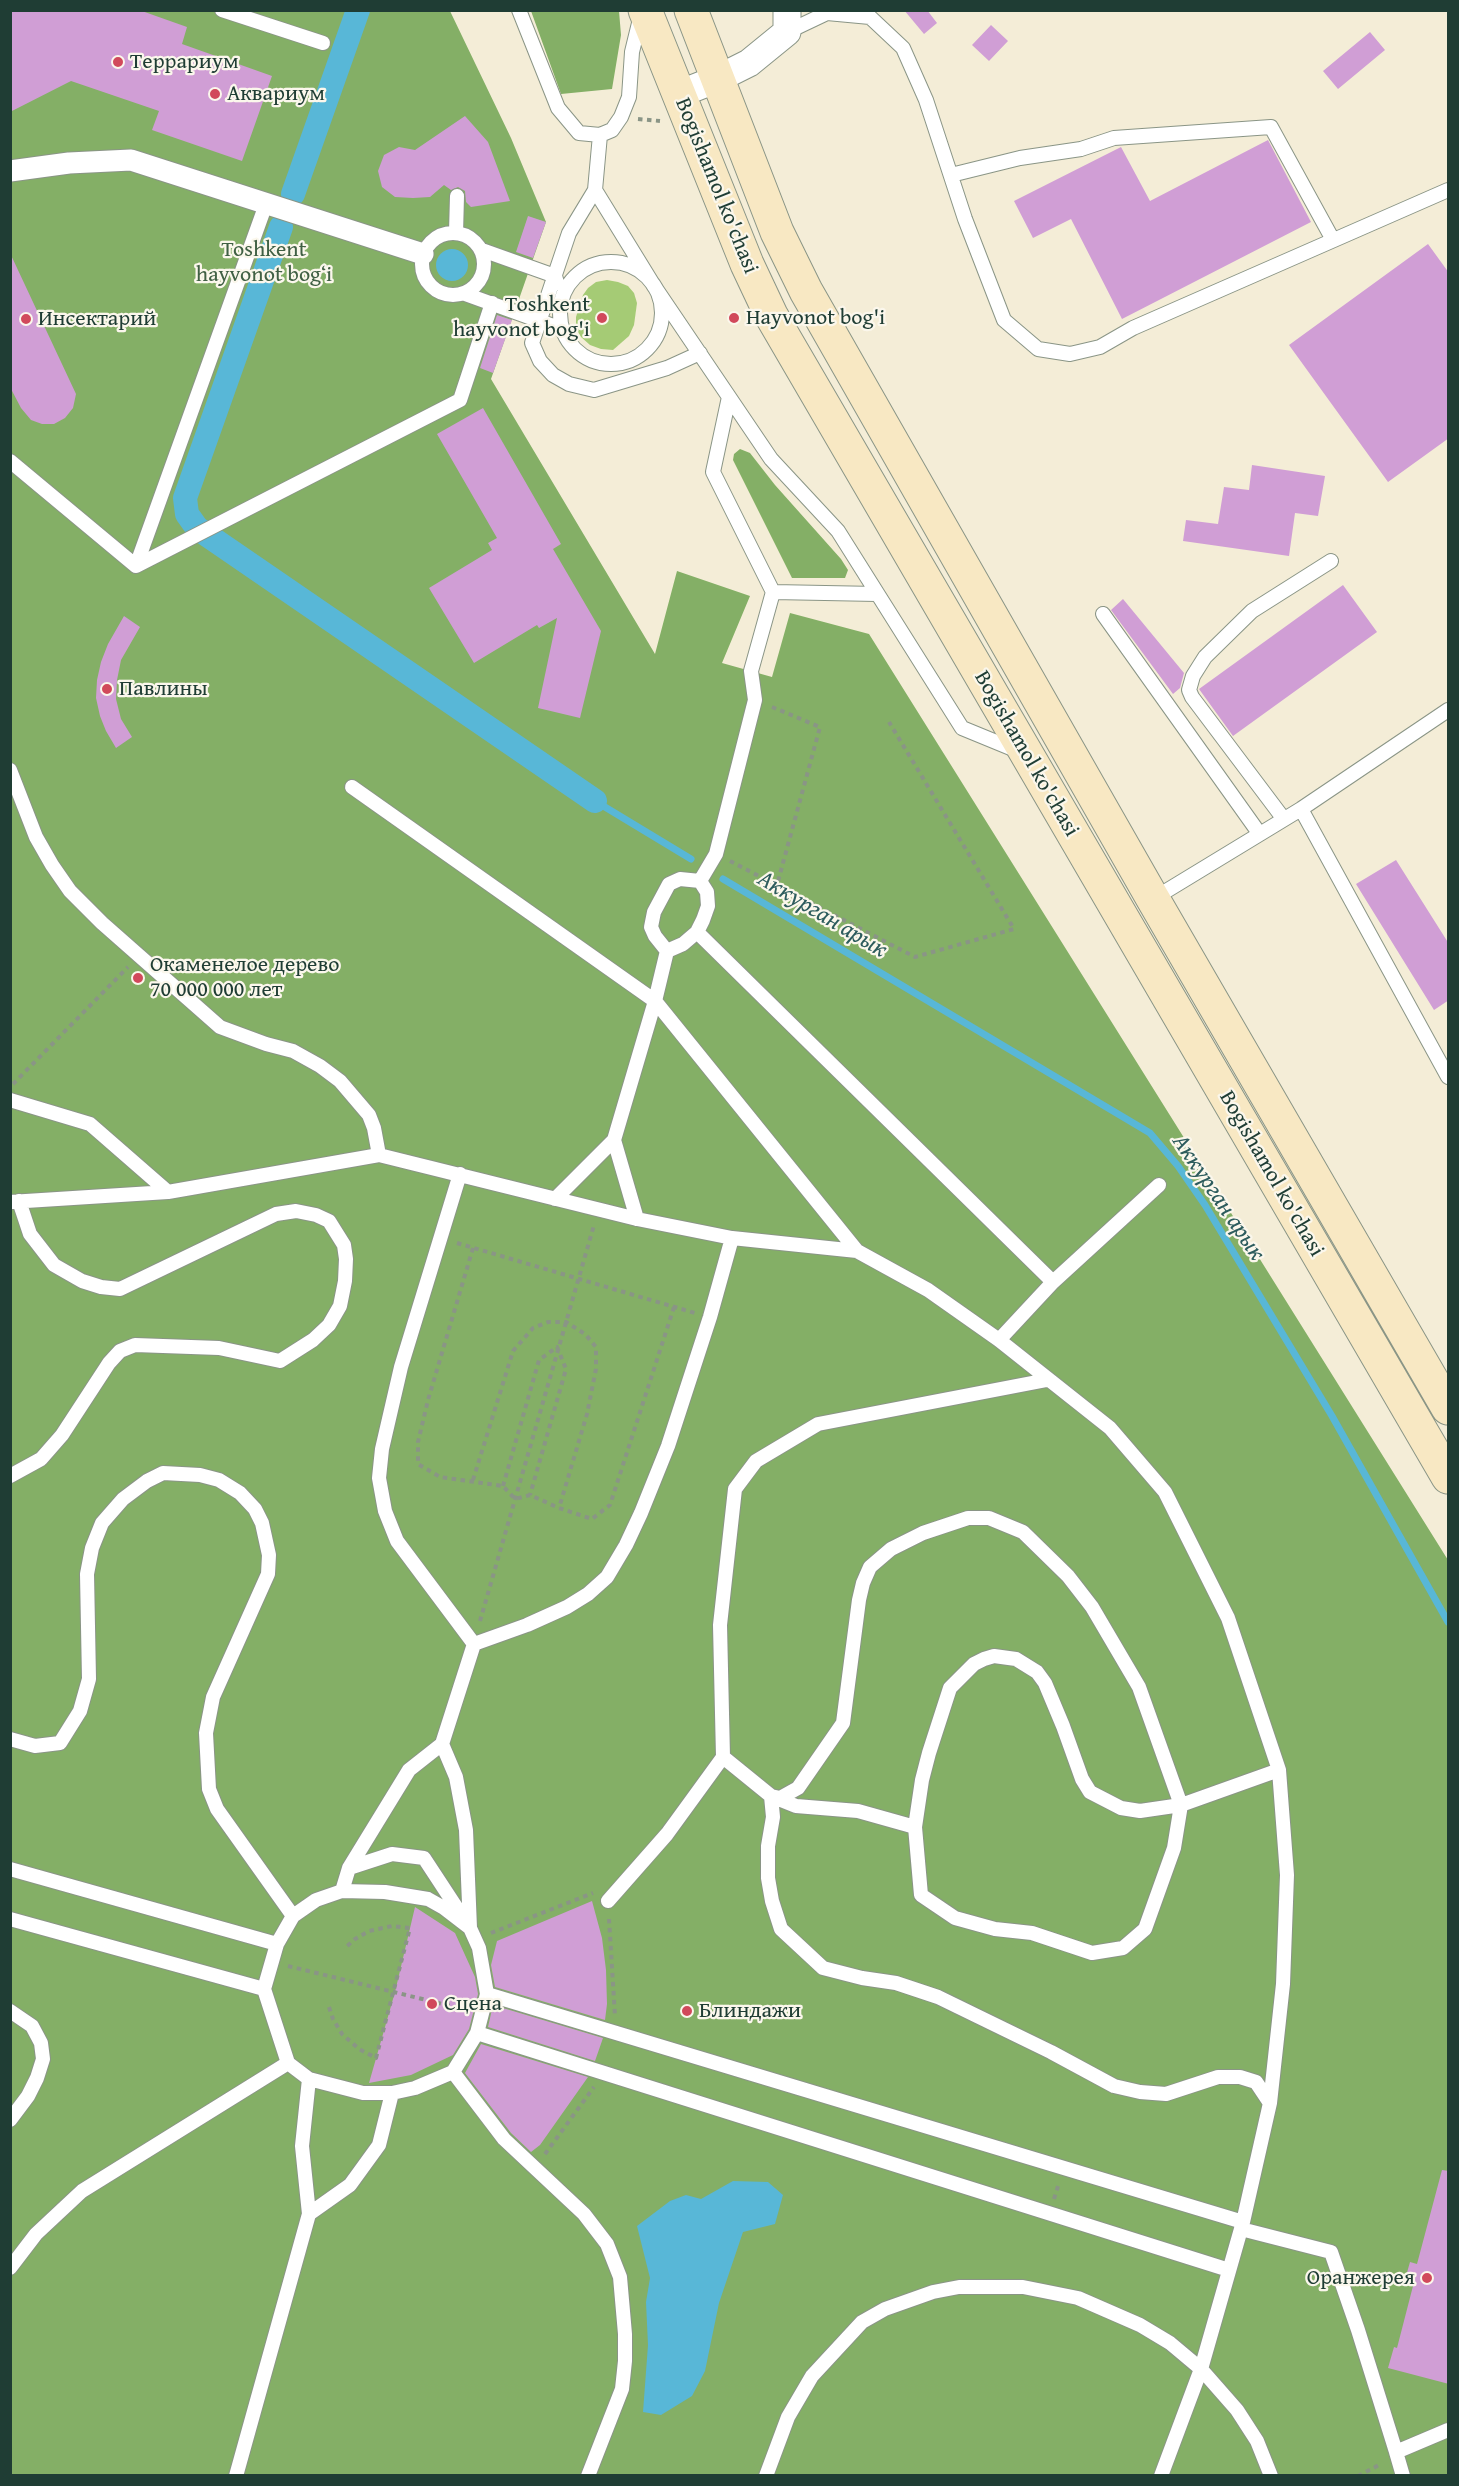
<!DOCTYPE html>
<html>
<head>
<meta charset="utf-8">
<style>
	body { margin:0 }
	#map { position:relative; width:1459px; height:2486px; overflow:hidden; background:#f4edd7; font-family:"Gentium Book Plus",serif }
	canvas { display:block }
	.frame { position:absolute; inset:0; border:12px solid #1f3d34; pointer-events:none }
</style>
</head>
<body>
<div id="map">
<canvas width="1459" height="2486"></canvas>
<div class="frame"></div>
</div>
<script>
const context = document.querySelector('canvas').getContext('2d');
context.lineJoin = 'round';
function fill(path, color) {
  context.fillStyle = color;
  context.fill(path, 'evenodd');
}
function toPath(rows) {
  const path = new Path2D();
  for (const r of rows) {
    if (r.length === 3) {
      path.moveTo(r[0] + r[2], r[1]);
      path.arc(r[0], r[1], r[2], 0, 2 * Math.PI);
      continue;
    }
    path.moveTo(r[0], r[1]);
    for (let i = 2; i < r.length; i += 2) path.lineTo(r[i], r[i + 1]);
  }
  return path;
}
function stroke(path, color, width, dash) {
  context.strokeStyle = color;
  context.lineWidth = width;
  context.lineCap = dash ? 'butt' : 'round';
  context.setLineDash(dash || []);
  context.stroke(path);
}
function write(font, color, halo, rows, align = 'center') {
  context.font = font + ' "Gentium Book Plus",serif';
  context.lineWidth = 4.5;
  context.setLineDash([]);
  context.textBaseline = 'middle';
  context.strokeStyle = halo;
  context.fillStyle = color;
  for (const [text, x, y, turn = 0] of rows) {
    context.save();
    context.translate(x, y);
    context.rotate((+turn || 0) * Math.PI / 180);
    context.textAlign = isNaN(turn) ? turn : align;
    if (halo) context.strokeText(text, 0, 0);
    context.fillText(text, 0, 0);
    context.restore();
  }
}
fill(toPath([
	[607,280,618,282,628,286,634,293,637,303,634,325,629,336,613,350,601,349,590,345,581,337,576,328,576,317,583,295,588,288,596,282]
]), '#a5cb75');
fill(toPath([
	[11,11,450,11,511,138,546,222,491,379,655,654,677,571,750,596,722,663,772,677,790,613,869,634,1448,1560,1448,2475,11,2476],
	[531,11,619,11,621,35,612,89,561,94],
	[740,449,750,453,775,485,841,559,848,570,845,578,792,578,733,460,734,454]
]), '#84af66');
fill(toPath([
	[452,265,16],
	[733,2181,768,2182,783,2195,775,2224,743,2232,719,2303,705,2371,692,2396,661,2415,643,2412,648,2345,646,2302,650,2278,637,2226,670,2201,686,2195,701,2199]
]), '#58b7d7');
stroke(toPath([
	[595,801,691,859],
	[723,879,1150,1133,1178,1166,1205,1205,1332,1416,1448,1622]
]), '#58b7d7', 7);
stroke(toPath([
	[293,194,358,10],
	[281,227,185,498,187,514,197,528,595,801]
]), '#58b7d7', 24);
fill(toPath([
	[10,10,139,10,187,27,182,44,272,76,242,161,152,130,159,111,71,81,10,112],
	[904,10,927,10,937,23,924,34],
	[991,25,1008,41,989,61,972,45],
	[1370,32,1385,50,1338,89,1323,71],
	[465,116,488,142,510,201,471,207,466,202,465,191,458,187,451,190,444,185,430,197,413,198,395,197,382,187,378,171,384,155,399,147,415,150],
	[1268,140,1311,222,1122,319,1071,219,1033,238,1014,201,1121,147,1150,201],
	[528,216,546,222,533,258,516,252],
	[1428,244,1449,273,1449,438,1388,482,1289,345],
	[10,253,76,394,73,408,65,418,54,424,42,424,31,420,21,408,10,387],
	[497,315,512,320,493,373,480,368],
	[483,408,561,544,553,549,601,631,580,718,538,708,557,618,539,628,537,625,474,663,429,588,492,550,488,543,497,538,437,434],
	[1252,465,1325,476,1318,516,1295,513,1289,556,1183,541,1186,520,1218,524,1224,487,1249,490],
	[1343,585,1377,632,1233,736,1199,689],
	[1123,599,1184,673,1180,688,1173,694,1111,610],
	[124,616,140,627,121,660,117,680,116,699,121,719,132,737,116,748,106,731,100,716,96,698,97,680,101,662,108,644],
	[1396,860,1449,944,1449,1000,1434,1010,1356,884],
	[592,1901,602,1938,606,1970,607,2004,605,2020,495,1987,491,1965,497,1941],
	[415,1907,455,1933,475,1977,478,1994,469,2029,453,2055,411,2075,369,2083,395,1992],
	[493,2005,603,2038,595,2061,488,2027],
	[481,2044,588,2077,540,2145,531,2152,511,2133,465,2073],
	[1442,2170,1449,2171,1449,2384,1388,2368,1394,2347,1397,2348,1413,2286,1404,2283,1410,2262,1417,2264]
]), '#d09ed5');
const service = toPath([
	[222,10,323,43],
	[519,10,558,108,579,133,600,135],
	[641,15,632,52,629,97,621,117,612,130,600,135,595,190,654,286,771,459,838,531,962,728,1018,751],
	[787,32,827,13,870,17,903,48,926,100,965,219,1004,320,1038,349,1070,354,1100,347,1133,328,1448,190],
	[951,175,1020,158,1081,149,1114,138,1271,127,1333,240],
	[595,190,569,233,532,343,540,361,553,375,569,384,594,390,667,368,700,353],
	[453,264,31],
	[456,233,457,196],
	[482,250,555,276,557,283],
	[611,313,51],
	[465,294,562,329],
	[10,461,136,566],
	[136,566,460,400,492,303],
	[136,566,266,204],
	[773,592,877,594],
	[1103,614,1259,833],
	[10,770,36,837,52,865,70,891,102,923,220,1027,266,1044,293,1051,320,1066,340,1081,369,1115,374,1128,379,1155],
	[352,787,655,1001,857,1251],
	[1301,809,1448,1077],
	[1283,818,1192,697,1189,690,1193,676,1205,657,1252,611,1331,561],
	[1153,899,1301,809,1448,710],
	[697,932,1053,1282],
	[667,951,683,944,697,932,703,920,708,906,707,892,700,881],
	[10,1100,90,1124,168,1192],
	[614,1140,637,1219],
	[460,1174,401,1367,382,1449,379,1478,385,1511,397,1541,474,1644],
	[555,1199,614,1140,655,1001,667,951,655,936,651,927,654,912,669,884,680,879,700,881,716,854,755,700,751,671,773,592,713,472,729,397],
	[10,1202,168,1192,379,1155,637,1219,732,1238,857,1251,928,1290,999,1340,1110,1428,1165,1492,1228,1618,1279,1770,1287,1875,1283,1984,1270,2103,1243,2222,1201,2369,1161,2476],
	[999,1340,1053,1282,1159,1185],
	[10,1476,41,1459,62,1435,109,1363,120,1351,135,1345,219,1348,280,1361,313,1340,329,1325,340,1306,345,1281,346,1259,344,1245,329,1221,316,1215,296,1211,276,1214,120,1289,101,1287,82,1281,54,1265,30,1234,19,1201],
	[474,1644,527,1625,567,1607,588,1594,607,1577,626,1545,641,1513,668,1446,710,1317,732,1238],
	[10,1739,35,1746,60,1743,80,1711,89,1679,87,1574,92,1548,102,1523,123,1499,147,1481,163,1473,200,1475,219,1480,240,1493,255,1509,262,1523,269,1555,268,1574,213,1697,206,1733,209,1789,217,1809,293,1916],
	[442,1744,456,1777,466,1830,470,1928],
	[723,1757,771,1796,796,1806,858,1811,915,1827],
	[349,1868,392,1854,424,1858,464,1919],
	[10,1869,277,1944],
	[342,1891,385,1892,428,1899,444,1908,470,1928,479,1948,487,1994,477,2033,453,2072,415,2088,392,2093,363,2093,309,2079,288,2063,264,1989,277,1944,293,1916,316,1900,342,1891],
	[342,1891,349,1868,409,1770,442,1744,474,1644],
	[608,1901,667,1834,723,1757,720,1625,735,1489,756,1461,818,1424,1047,1380],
	[10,1919,264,1989],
	[487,1994,1243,2222],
	[10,2011,32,2026,41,2043,43,2059,37,2078,28,2096,10,2120],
	[477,2033,1229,2270],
	[453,2072,504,2139,584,2214,607,2244,620,2277,625,2334,625,2361,622,2389,588,2476],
	[1270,2103,1256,2082,1240,2077,1218,2077,1166,2094,1140,2092,1114,2086,1051,2052,938,1997,896,1983,862,1978,823,1968,781,1929,772,1901,768,1878,768,1846,773,1817,771,1796,780,1798,798,1788,843,1723,859,1600,863,1583,870,1567,891,1549,923,1533,968,1518,989,1518,1023,1532,1068,1576,1092,1607,1139,1687,1181,1805,1174,1848,1145,1929,1123,1948,1092,1953,1032,1933,995,1929,955,1918,921,1895,915,1827,922,1780,929,1753,950,1688,974,1664,984,1659,994,1656,1016,1659,1037,1672,1045,1683,1063,1726,1082,1779,1090,1792,1121,1808,1140,1811,1181,1805,1279,1770],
	[309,2214,350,2185,379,2145,392,2093],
	[1241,2229,1331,2252,1358,2330,1396,2452,1448,2430],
	[10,2268,36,2234,82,2191,288,2063],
	[1396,2452,1403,2476],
	[236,2476,309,2214,302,2146,309,2079],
	[766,2476,788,2417,812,2376,862,2322,885,2309,933,2292,959,2287,1023,2287,1078,2298,1140,2325,1170,2343,1201,2369,1237,2410,1257,2441,1271,2476]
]);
const pedestrian = toPath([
	[10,171,69,163,131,160,423,254]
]);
const minor = toPath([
	[679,94,717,79,749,63,787,32,787,10]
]);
const secondary = toPath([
	[645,10,747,264,771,315,1448,1477],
	[691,10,777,232,806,291,1153,899,1448,1408]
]);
stroke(service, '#8a9586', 16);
stroke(pedestrian, '#8a9586', 23);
stroke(minor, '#8a9586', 29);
stroke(secondary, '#8a9586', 35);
stroke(toPath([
	[638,119,660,121],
	[772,707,820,727,777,885],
	[730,861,915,957,1014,929,889,722],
	[13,1084,128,967],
	[457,1243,695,1313],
	[473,1248,428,1400,418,1442,418,1464,440,1477,503,1486,515,1499,530,1495,559,1508,592,1519,610,1505,674,1307],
	[473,1480,513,1351,533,1328,548,1322,566,1322,585,1334,596,1347,596,1369,587,1414,559,1508],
	[503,1486,539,1360,557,1347,566,1369,530,1495],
	[480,1621,594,1225],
	[609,1919,615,2016],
	[491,1933,593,1893],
	[288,1966,467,2010],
	[329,2007,333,2019,342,2034,359,2049,376,2058,410,1928,392,1926,369,1931,355,1939,345,1948],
	[545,2154,594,2087],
	[1054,2199,1059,2183],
	[1358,2476,1381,2464]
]), '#8a9586', 4, [4.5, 4.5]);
stroke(service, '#fff', 14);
stroke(pedestrian, '#fff', 21);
stroke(minor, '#fff', 27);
stroke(secondary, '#f8e8c3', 33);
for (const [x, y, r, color] of [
	[118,62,6,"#d1495b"],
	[215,94,6,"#d1495b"],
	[602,318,6,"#d1495b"],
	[734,318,6,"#d1495b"],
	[26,319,6,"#d1495b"],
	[107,689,6,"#d1495b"],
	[138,978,6,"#d1495b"],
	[432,2004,6,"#d1495b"],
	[687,2011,6,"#d1495b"],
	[1427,2278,6,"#d1495b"]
]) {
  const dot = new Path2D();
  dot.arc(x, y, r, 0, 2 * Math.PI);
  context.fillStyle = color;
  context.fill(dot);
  stroke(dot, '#fbf7ec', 2);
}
write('22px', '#1f3d34', '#fbf7ec', [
	["Террариум",130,62],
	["Аквариум",227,94],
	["Toshkent",590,305,"right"],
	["hayvonot bog'i",590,330,"right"],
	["Hayvonot bog'i",746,318],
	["Инсектарий",38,319],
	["Павлины",119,689],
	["Окаменелое дерево",150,965],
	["70 000 000 лет",150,990],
	["Сцена",444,2004],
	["Блиндажи",699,2011],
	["Оранжерея",1415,2278,"right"]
], 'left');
write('22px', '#1f3d34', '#fbf7ec', [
	["Bogishamol ko'chasi",716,186,68],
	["Bogishamol ko'chasi",1026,754,60],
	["Bogishamol ko'chasi",1271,1174,60]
]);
write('22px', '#406044', '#fbf7ec', [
	["Toshkent",264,250],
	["hayvonot bogʻi",264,275]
]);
write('italic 24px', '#2d5c5d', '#fbf7ec', [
	["Аккурган арык",822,915,31],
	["Аккурган арык",1218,1198,56]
]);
</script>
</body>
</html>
